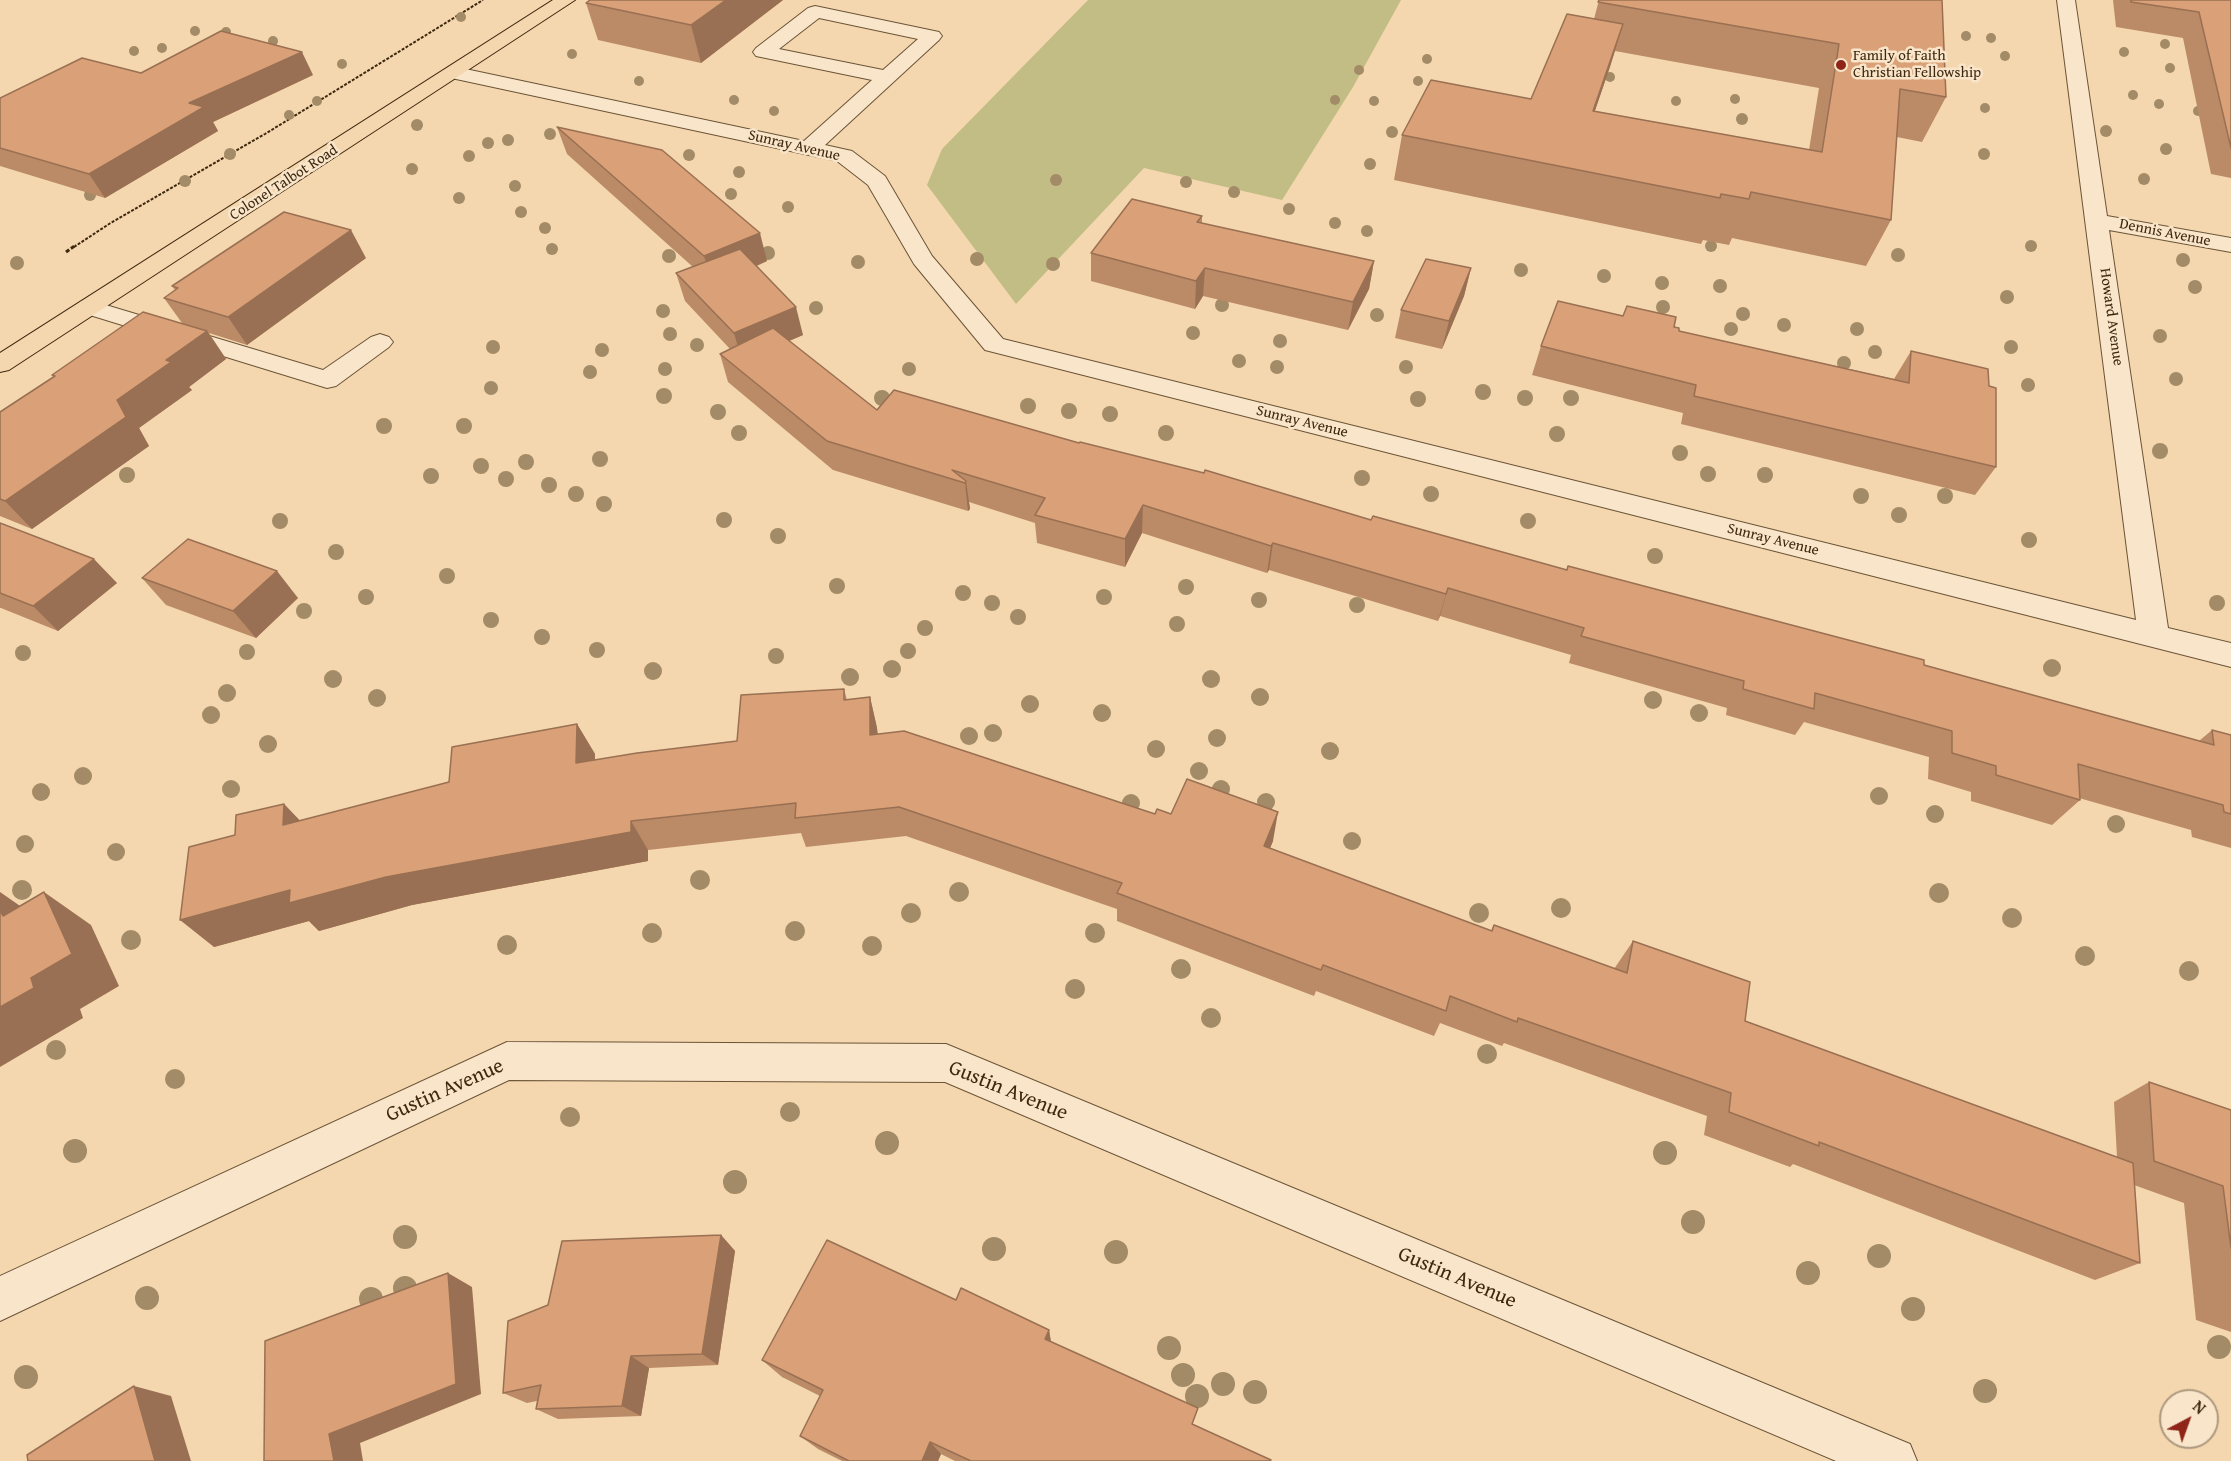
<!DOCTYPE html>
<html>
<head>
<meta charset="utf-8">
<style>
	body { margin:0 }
	#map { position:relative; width:2231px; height:1461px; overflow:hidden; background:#f4d7ae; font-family:"Gentium Book Plus",serif }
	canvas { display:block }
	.north { position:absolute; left:2159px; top:1389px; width:60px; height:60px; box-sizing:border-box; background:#f8e5ca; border:2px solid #ae997f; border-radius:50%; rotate:41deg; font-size:16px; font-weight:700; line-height:24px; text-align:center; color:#3e280f }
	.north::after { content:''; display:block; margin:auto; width:21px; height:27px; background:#8f2418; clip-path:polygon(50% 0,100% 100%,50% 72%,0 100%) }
</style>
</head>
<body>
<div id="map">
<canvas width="2231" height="1461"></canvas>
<div class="north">N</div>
</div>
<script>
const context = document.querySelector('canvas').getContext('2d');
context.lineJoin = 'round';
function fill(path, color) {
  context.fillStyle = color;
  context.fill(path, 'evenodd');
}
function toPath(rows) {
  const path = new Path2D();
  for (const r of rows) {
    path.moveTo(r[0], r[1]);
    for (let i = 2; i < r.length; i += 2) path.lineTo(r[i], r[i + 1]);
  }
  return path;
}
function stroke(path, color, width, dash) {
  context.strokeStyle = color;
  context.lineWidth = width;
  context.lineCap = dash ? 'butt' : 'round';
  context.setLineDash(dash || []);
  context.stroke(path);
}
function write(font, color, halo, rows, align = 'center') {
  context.font = font + ' "Gentium Book Plus",serif';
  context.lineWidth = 5;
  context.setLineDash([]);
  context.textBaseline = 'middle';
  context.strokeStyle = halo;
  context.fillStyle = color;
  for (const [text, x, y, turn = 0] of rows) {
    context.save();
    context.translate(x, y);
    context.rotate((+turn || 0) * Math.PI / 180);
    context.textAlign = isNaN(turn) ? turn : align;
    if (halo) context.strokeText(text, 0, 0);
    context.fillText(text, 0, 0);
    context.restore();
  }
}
fill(toPath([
	[1088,0,1401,0,1353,87,1282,200,1144,168,1016,304,927,185,942,149]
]), '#c2bc85');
const minor = toPath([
	[2057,0,2075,0,2107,216,2231,238,2231,252,2109,230,2168,628,2231,643,2231,667,985,350,914,264,868,185,837,161,456,79,449,77,446,73,449,69,456,67,804,141,872,80,756,56,753,52,756,48,808,8,815,6,939,32,942,36,939,40,825,145,852,151,885,176,932,256,1003,339,2136,620,2057,0],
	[819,18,918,39,883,70,779,49,819,18],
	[89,300,323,370,371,337,380,334,389,337,393,342,389,347,336,386,327,388,80,312,77,307,80,302,89,300],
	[507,1042,946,1044,1910,1444,1917,1461,1836,1461,945,1082,509,1080,0,1321,0,1276,507,1042]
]);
const major = toPath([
	[553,0,575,0,9,370,0,372,0,353,553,0]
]);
stroke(minor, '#6c5437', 2);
stroke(major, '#3e280f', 2);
stroke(toPath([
	[74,247,109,224,265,134,483,0]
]), '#3e280f', 2, [3, 1.5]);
stroke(toPath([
	[66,252,76,245]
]), '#3e280f', 3, [4, 2]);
fill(minor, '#f8e5ca');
fill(major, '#f4d7ae');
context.fillStyle = '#a28b66';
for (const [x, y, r] of [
	[461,17,5],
	[195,31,5],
	[226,32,5],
	[1966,36,5],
	[1991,38,5],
	[273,41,5],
	[2165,44,5],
	[162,48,5],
	[134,51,5],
	[2124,52,5],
	[572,54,5],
	[2005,56,5],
	[1427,59,5],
	[342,64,5],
	[2170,68,5],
	[1359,70,5],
	[1610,77,5],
	[639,81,5],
	[1418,81,5],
	[2133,95,5],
	[1735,99,5],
	[734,100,5],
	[1335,100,5],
	[317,101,5],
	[1374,101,5],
	[1676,101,5],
	[2159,104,5],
	[1985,108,5],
	[774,111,5],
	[2198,111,5],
	[289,115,5],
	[1742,119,6],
	[417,125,6],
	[2106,131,6],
	[1392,132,6],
	[550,134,6],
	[508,140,6],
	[488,143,6],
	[2166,149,6],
	[230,154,6],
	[1984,154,6],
	[689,155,6],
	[469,156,6],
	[1370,164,6],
	[412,169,6],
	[739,172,6],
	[2144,179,6],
	[1056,180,6],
	[185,181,6],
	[1186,182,6],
	[515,186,6],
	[1234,192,6],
	[731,194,6],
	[90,195,6],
	[459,198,6],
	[788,207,6],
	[1289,209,6],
	[521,212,6],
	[1335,223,6],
	[545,228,6],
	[1367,231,6],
	[1711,246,6],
	[2031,246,6],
	[552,249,6],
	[768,253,7],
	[1898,255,7],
	[669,256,7],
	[977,259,7],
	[2183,260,7],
	[858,262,7],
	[17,263,7],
	[1053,264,7],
	[1521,270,7],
	[1604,276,7],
	[1662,283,7],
	[1720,286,7],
	[2195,287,7],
	[2007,297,7],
	[1222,305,7],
	[1663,307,7],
	[816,308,7],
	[663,311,7],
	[1743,314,7],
	[1377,315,7],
	[1784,325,7],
	[1731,329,7],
	[1857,329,7],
	[1193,333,7],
	[670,334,7],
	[2160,336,7],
	[1280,341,7],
	[697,345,7],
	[493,347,7],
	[2011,347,7],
	[602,350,7],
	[1875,352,7],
	[1239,361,7],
	[1844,363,7],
	[1277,367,7],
	[1406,367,7],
	[665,369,7],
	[909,369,7],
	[590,372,7],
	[2176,379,7],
	[2028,385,7],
	[491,388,7],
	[1483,392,8],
	[664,396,8],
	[882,398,8],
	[1525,398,8],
	[1571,398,8],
	[1418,399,8],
	[1028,406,8],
	[1069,411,8],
	[718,412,8],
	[1110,414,8],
	[384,426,8],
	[464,426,8],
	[739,433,8],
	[1166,433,8],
	[1557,434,8],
	[2160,451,8],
	[1680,453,8],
	[600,459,8],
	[526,462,8],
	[481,466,8],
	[1708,474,8],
	[127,475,8],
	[1765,475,8],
	[431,476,8],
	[1362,478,8],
	[506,479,8],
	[549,485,8],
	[576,494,8],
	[1431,494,8],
	[1861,496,8],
	[1945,496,8],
	[604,504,8],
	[1899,515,8],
	[724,520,8],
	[280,521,8],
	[1528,521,8],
	[778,536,8],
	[2029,540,8],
	[336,552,8],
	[1655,556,8],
	[447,576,8],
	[837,586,8],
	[1186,587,8],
	[963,593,8],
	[366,597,8],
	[1104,597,8],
	[1259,600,8],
	[992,603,8],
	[2217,603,8],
	[1357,605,8],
	[304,611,8],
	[1018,617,8],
	[491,620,8],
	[1177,624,8],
	[925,628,8],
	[542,637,8],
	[597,650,8],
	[908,651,8],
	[247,652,8],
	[23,653,8],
	[776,656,8],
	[2052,668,9],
	[892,669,9],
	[653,671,9],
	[850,677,9],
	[333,679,9],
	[1211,679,9],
	[227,693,9],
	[1260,697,9],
	[377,698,9],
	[1653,700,9],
	[1030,704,9],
	[1102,713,9],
	[1699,713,9],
	[211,715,9],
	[993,733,9],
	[969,736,9],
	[1217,738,9],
	[268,744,9],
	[1156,749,9],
	[1330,751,9],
	[1199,771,9],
	[83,776,9],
	[231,789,9],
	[1221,789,9],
	[41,792,9],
	[1879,796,9],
	[1266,802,9],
	[1131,803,9],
	[1935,814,9],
	[2116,824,9],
	[1352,841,9],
	[25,844,9],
	[116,852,9],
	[700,880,10],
	[22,890,10],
	[959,892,10],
	[1939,893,10],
	[1561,908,10],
	[911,913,10],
	[1479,913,10],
	[2012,918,10],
	[795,931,10],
	[652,933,10],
	[1095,933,10],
	[131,940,10],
	[507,945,10],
	[872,946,10],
	[2085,956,10],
	[1181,969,10],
	[2189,971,10],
	[1075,989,10],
	[1211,1018,10],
	[56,1050,10],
	[1487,1054,10],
	[175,1079,10],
	[790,1112,10],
	[570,1117,10],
	[887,1143,12],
	[75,1151,12],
	[1665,1153,12],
	[735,1182,12],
	[1693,1222,12],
	[405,1237,12],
	[994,1249,12],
	[1116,1252,12],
	[1879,1256,12],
	[1808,1273,12],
	[405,1288,12],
	[147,1298,12],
	[371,1299,12],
	[1913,1309,12],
	[2219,1347,12],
	[1169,1348,12],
	[1183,1375,12],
	[26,1377,12],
	[1223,1384,12],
	[1985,1391,12],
	[1255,1392,12],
	[1197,1396,12]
]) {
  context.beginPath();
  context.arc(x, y, r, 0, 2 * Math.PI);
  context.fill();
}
fill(toPath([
	[590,0,783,0,701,63,598,40,586,3],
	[1599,0,1942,0,1946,97,1922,142,1897,137,1891,220,1866,266,1732,238,1729,245,1703,240,1701,244,1394,180,1402,135,1531,99,1594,19],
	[1615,51,1819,88,1809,150,1595,111],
	[2113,0,2231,0,2231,178,2211,174,2183,38,2116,27],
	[141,73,313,75,213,122,218,131,105,198,0,166,0,98],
	[557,127,767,261,757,266,803,335,789,341,877,410,1079,443,1371,520,1567,570,1568,566,2199,741,2212,730,2231,735,2231,848,2192,837,2191,830,2079,798,2080,800,2052,825,1971,801,1971,792,1928,779,1929,757,1804,722,1795,735,1726,715,1727,708,1569,663,1571,655,1440,616,1438,621,1269,570,1267,573,1142,533,1125,567,1037,543,1035,523,969,502,970,509,968,511,833,470,728,382,720,354,730,349,685,301,676,273,693,267,567,154],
	[1202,216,1202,223,1374,261,1369,289,1348,330,1203,296,1195,309,1091,281,1091,253],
	[366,258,247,345,209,333,226,359,189,387,192,390,139,428,149,446,32,529,0,516,0,412,54,377,52,375,182,323,164,298,175,290,172,286],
	[1471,268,1464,296,1442,349,1395,338,1401,310],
	[1623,316,1674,327,1679,331,1894,379,1911,351,1989,386,1996,467,1975,495,1681,424,1683,413,1532,375,1541,346],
	[0,523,117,583,58,631,1,608,0,608],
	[142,578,298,598,256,638,166,605],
	[844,689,847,700,870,697,877,728,878,734,1155,814,1171,814,1273,841,1270,848,1491,931,1494,925,1614,969,1633,941,1745,1021,2117,1157,2114,1102,2149,1082,2231,1110,2231,1332,2196,1320,2184,1203,2134,1185,2140,1263,2095,1280,1793,1164,1790,1167,1704,1135,1707,1116,1504,1043,1502,1046,1440,1023,1434,1036,1316,991,1314,996,1117,921,1117,909,906,836,806,847,801,833,648,850,648,861,412,905,319,931,309,921,214,947,235,835,284,804,300,821,449,782,577,724,595,754,595,760,737,741],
	[721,1235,735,1251,718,1365,649,1368,641,1416,558,1419,536,1409,537,1401,527,1403,503,1393],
	[956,1300,1049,1330,1051,1342,1193,1424,1270,1461,955,1461,941,1454,938,1461,842,1461,818,1449,800,1436,820,1396,782,1377,762,1360]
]), '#bb8a66');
fill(toPath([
	[726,0,783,0,701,63,691,25],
	[1623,24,1610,67,1579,156,1593,111],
	[302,52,313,75,213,122,218,131,105,198,89,174,189,103],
	[351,230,366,258,247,345,228,317],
	[760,233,767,261,712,284,704,256],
	[1374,261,1369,289,1348,330,1353,302],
	[1205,268,1203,296,1195,309,1196,281],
	[1471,268,1464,296,1442,349,1449,321],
	[796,307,803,335,742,361,734,333],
	[207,331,226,359,189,387,192,390,139,428,149,446,32,529,5,501,117,400,166,360],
	[966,481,970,509,968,511,965,483],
	[1143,505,1142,533,1125,567,1125,539],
	[1273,543,1269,570,1267,573,1271,546],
	[94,559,117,583,58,631,33,606],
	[277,571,298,598,256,638,233,611],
	[1448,588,1440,616,1438,621,1446,594],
	[870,697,877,728,878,765,870,735],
	[577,724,595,754,594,793,576,763],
	[284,804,312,833,283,825],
	[1278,812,1273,841,1259,875,1264,846],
	[631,821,648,850,648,861,412,905,319,931,309,921,214,947,180,920,290,890,386,877],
	[0,892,36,917,3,916,0,910],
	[44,892,91,925,119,986,80,1009,83,1018,0,1067,0,1007,31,978],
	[721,1235,735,1251,718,1365,702,1354],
	[448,1273,472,1287,481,1394,360,1443,363,1461,334,1461,329,1434],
	[1049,1330,1052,1348,1045,1339],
	[631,1356,649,1368,641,1416,622,1406],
	[134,1386,171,1396,191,1461,155,1461],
	[930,1442,941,1454,938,1461,922,1461]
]), '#997053');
const building = toPath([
	[590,0,726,0,691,25,586,3,590,0],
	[1599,0,1942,0,1946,97,1900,89,1891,220,1751,192,1749,199,1721,194,1720,198,1402,135,1431,80,1531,99,1567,14,1623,24,1593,111,1822,152,1839,44,1598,2,1599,0],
	[2131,0,2231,0,2231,148,2199,12,2131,2,2131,0],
	[221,31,302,52,189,103,204,107,89,174,0,148,0,98,82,58,141,73,221,31],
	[557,127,662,150,760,233,704,256,557,127],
	[1132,199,1202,216,1197,222,1374,261,1353,302,1205,268,1196,281,1091,253,1132,199],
	[284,212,351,230,228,317,164,298,178,288,172,286,284,212],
	[740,249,796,307,734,333,676,273,740,249],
	[1426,259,1471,268,1449,321,1401,310,1426,259],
	[1558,301,1623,316,1627,306,1676,317,1674,327,1679,328,1679,331,1909,383,1911,351,1988,369,1989,386,1996,388,1996,467,1694,396,1696,385,1541,346,1558,301],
	[143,312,207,331,166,360,171,362,117,400,126,417,5,501,0,499,0,412,55,376,52,375,143,312],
	[773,328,877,410,894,390,1079,443,1080,442,1204,473,1205,470,1371,520,1373,516,1567,570,1568,566,1924,660,1924,665,2214,745,2212,730,2231,735,2231,814,2224,812,2223,805,2078,764,2080,800,1996,775,1996,766,1952,753,1952,731,1815,693,1814,709,1743,689,1744,681,1581,636,1584,628,1448,588,1446,594,1273,543,1271,546,1143,505,1125,539,1035,515,1045,498,952,470,966,481,965,483,827,441,720,354,773,328],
	[0,523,94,559,33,606,0,593,0,523],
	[188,539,277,571,233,611,142,578,188,539],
	[844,689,844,700,870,697,870,735,904,731,1155,814,1157,809,1171,814,1187,779,1278,812,1264,846,1492,931,1494,925,1627,973,1633,941,1750,982,1745,1021,2133,1163,2140,1263,1819,1142,1819,1146,1729,1112,1731,1093,1518,1018,1517,1022,1450,996,1446,1011,1323,965,1321,970,1117,893,1122,883,899,807,795,818,796,803,631,821,631,832,386,877,289,903,290,890,180,920,189,847,235,835,236,815,284,804,283,825,449,782,452,747,577,724,576,763,637,753,737,741,741,695,844,689],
	[44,892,72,954,31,978,34,988,0,1007,0,910,3,916,44,892],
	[2149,1082,2231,1110,2231,1248,2223,1186,2154,1161,2149,1082],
	[721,1235,702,1354,631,1356,622,1406,536,1409,541,1385,503,1393,508,1321,548,1305,562,1241,721,1235],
	[827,1240,956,1300,961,1288,1049,1330,1045,1339,1198,1408,1192,1424,1271,1460,1270,1461,971,1461,930,1442,922,1461,849,1461,800,1436,823,1390,762,1360,827,1240],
	[448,1273,456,1384,329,1434,334,1461,264,1461,265,1341,448,1273],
	[134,1386,155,1461,28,1461,27,1455,134,1386]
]);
fill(building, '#daa077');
stroke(building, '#997053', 1.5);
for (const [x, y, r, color] of [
	[1841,65,6,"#8f2418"]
]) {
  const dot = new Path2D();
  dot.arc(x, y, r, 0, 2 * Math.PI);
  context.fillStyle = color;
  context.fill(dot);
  stroke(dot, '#f8e5ca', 2);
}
write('15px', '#3e280f', '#f8e5ca', [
	["Family of Faith",1853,56],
	["Christian Fellowship",1853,73]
], 'left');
write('15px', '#3e280f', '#f8e5ca', [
	["Sunray Avenue",794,146,13],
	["Colonel Talbot Road",284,183,-33],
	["Dennis Avenue",2165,233,11],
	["Howard Avenue",2111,317,82],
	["Sunray Avenue",1302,422,14],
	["Sunray Avenue",1773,540,14]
]);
write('21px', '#3e280f', '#f8e5ca', [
	["Gustin Avenue",445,1091,-24],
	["Gustin Avenue",1008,1091,22],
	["Gustin Avenue",1457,1278,23]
]);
</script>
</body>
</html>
